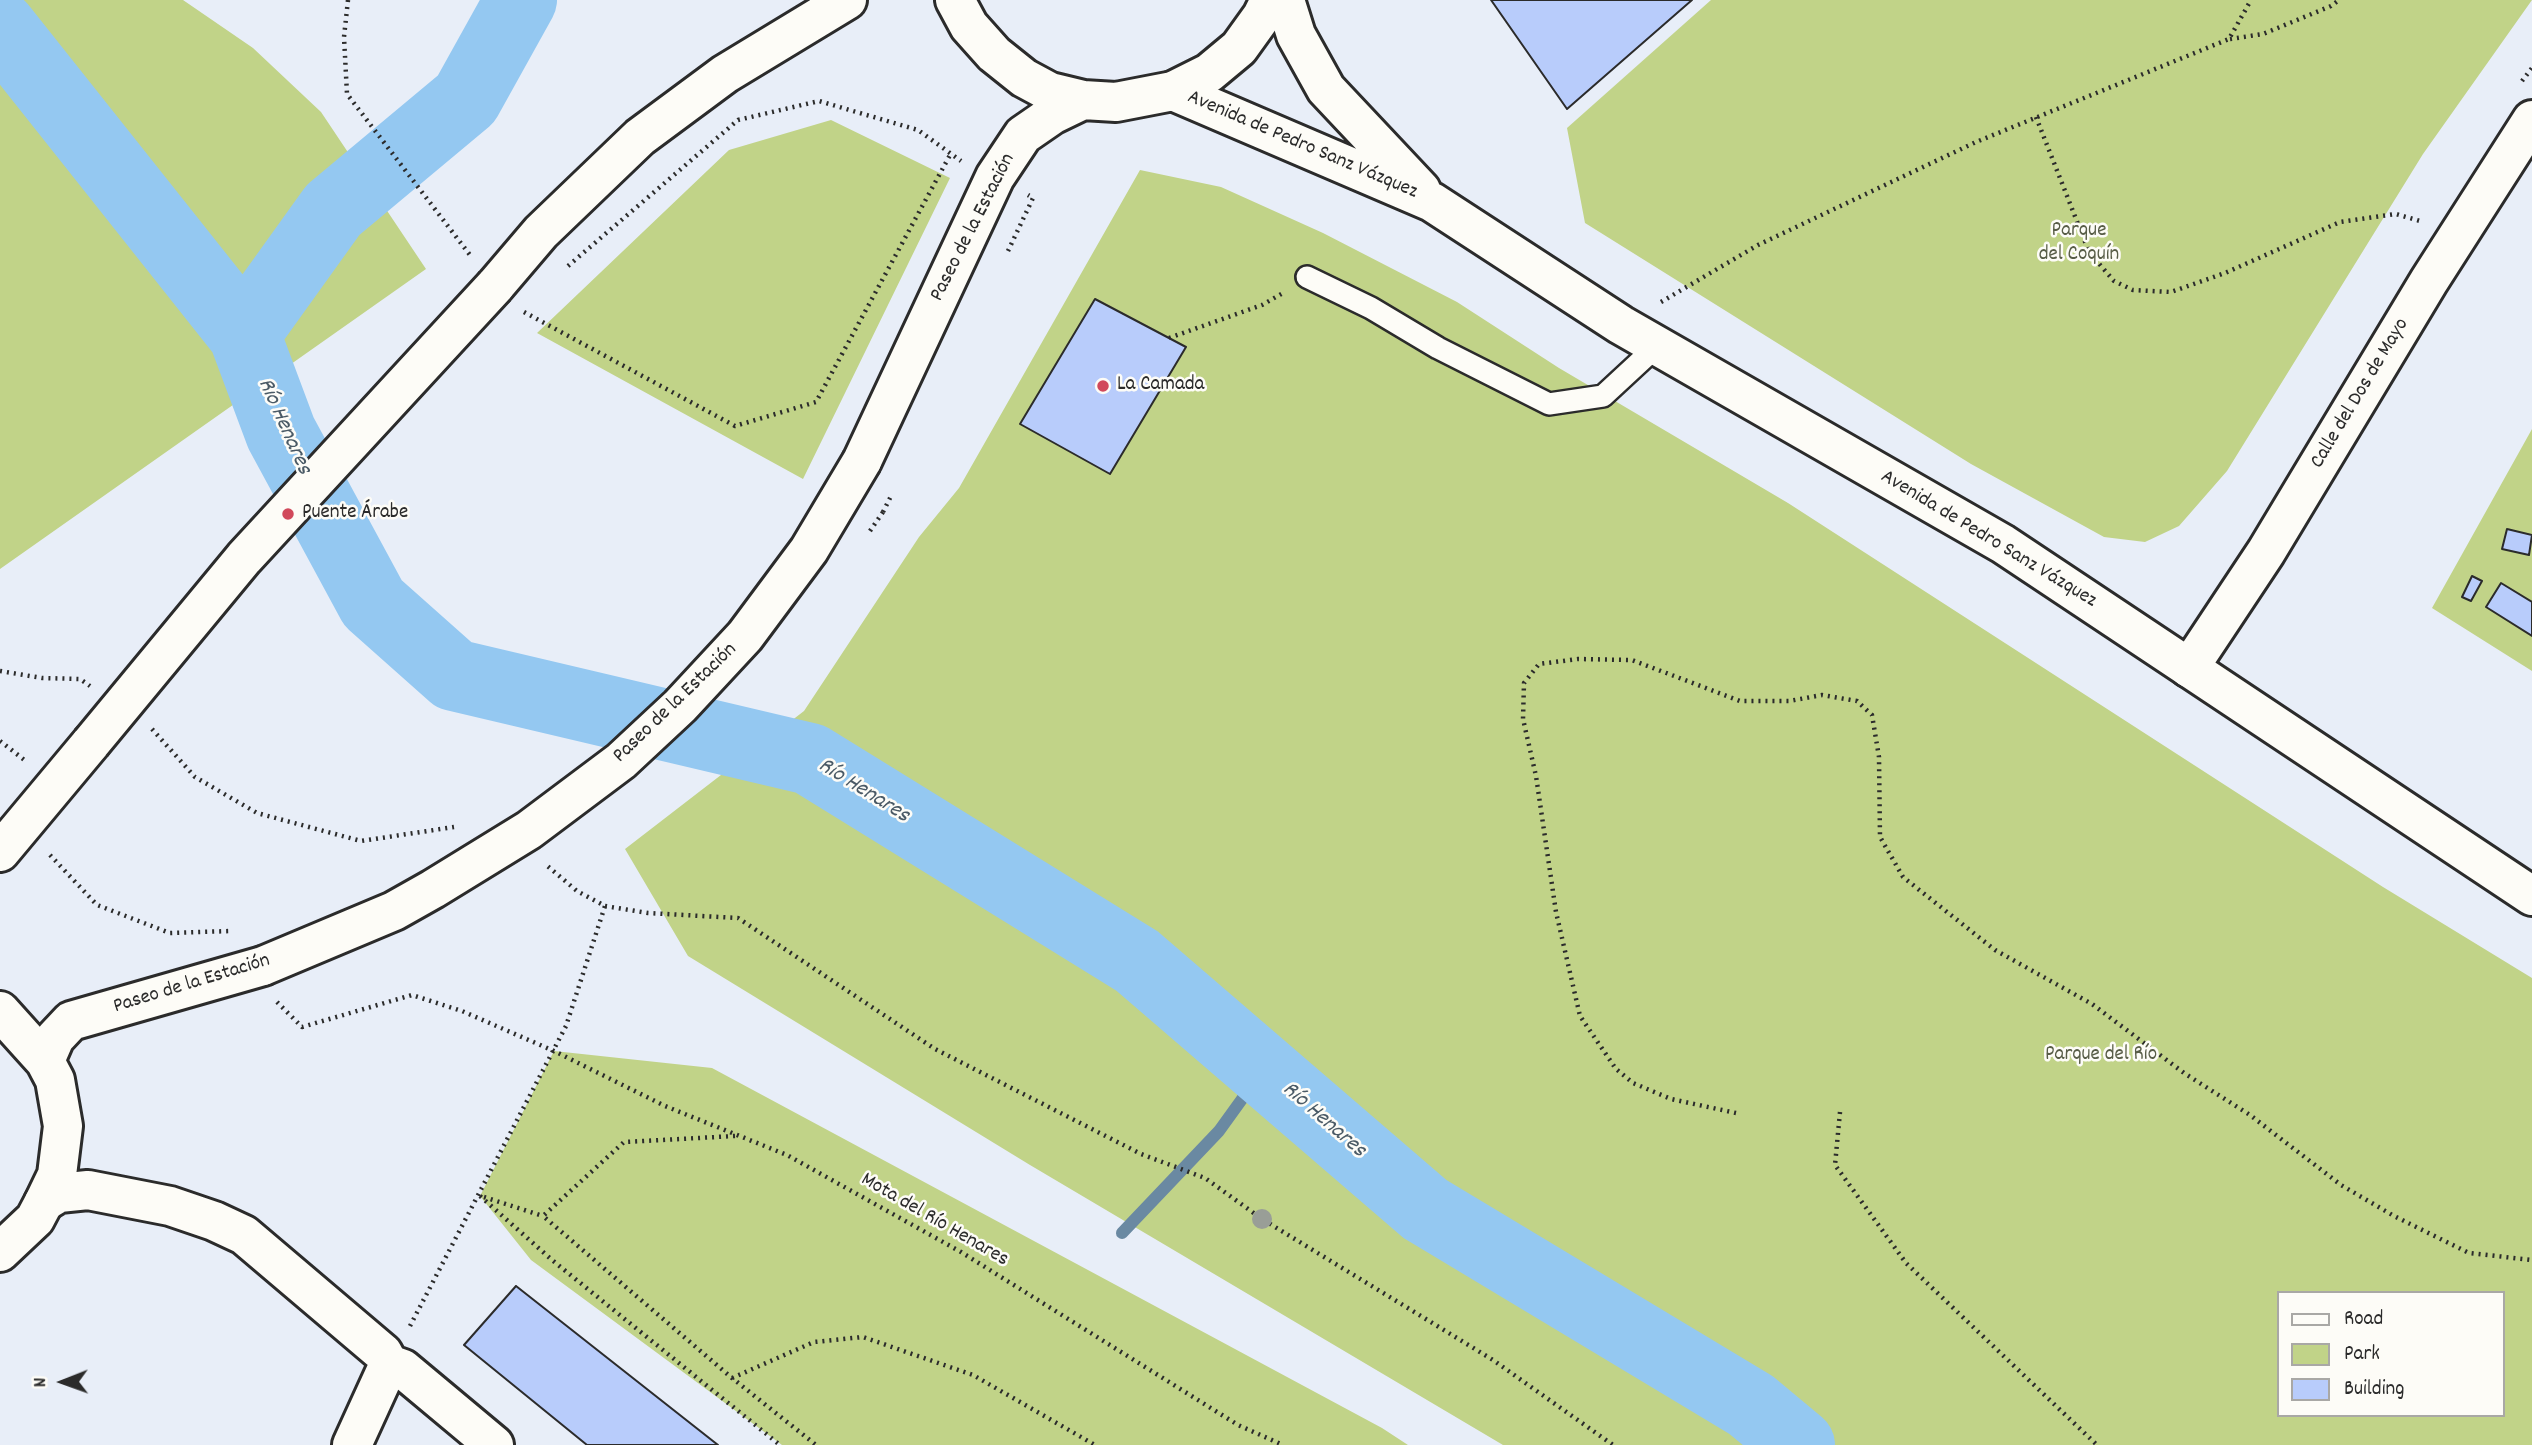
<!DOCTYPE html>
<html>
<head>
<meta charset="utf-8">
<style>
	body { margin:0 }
	#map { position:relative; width:2532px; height:1445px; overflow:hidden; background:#e8eef8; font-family:Dekko,sans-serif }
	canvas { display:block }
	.legend { position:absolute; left:2277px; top:1291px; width:228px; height:126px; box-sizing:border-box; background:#fdfcf7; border:2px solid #a9a8a5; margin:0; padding:9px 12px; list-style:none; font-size:21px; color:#2b2b2b }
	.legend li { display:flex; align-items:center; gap:14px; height:35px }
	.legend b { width:35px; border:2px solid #a9a8a5 }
	.north { position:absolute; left:28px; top:1347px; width:70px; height:70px; -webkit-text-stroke:5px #fdfcf7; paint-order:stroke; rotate:269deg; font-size:19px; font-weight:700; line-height:28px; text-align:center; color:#2b2b2b }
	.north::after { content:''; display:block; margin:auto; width:24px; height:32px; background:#2b2b2b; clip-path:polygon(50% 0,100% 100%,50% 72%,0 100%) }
</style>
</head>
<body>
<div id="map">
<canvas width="2532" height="1445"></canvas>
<ul class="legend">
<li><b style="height:9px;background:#fdfcf7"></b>Road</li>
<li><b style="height:19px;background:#c1d388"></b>Park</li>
<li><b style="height:19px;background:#b8ccfb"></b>Building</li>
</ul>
<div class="north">N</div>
</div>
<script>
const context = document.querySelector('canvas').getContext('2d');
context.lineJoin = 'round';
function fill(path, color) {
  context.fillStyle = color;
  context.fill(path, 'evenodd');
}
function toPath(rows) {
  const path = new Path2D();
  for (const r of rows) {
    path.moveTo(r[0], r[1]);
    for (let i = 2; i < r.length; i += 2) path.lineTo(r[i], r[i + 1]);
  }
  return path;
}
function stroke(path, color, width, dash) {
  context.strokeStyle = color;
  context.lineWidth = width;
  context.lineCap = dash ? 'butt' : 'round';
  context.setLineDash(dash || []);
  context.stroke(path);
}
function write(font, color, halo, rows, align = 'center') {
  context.font = font + ' Dekko,sans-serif';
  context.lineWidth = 5;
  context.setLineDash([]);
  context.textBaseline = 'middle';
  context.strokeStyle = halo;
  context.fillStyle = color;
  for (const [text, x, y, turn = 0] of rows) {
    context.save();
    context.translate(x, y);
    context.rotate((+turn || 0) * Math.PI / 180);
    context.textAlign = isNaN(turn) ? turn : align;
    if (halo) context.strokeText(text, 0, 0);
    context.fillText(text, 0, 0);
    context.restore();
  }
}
fill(toPath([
	[0,0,183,0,253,48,321,112,426,269,0,569],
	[1711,0,2532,0,2423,154,2227,471,2179,526,2145,542,2104,537,1971,464,1585,223,1567,128],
	[831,120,950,178,803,479,537,333,729,150],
	[1140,170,1221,187,1323,233,1457,302,1559,368,1788,503,2383,887,2532,978,2532,1445,1503,1445,1030,1165,688,956,625,849,804,711,919,537,959,488],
	[2278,1293,2502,1293,2502,1415,2278,1415],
	[2532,429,2532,671,2432,608],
	[554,1051,712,1068,1382,1428,1408,1445,782,1445,531,1260,480,1196]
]), '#c1d388');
stroke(toPath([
	[1122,1233,1219,1131,1263,1070]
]), '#6a89a2', 12);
stroke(toPath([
	[0,27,244,334,281,433,373,603,454,675,810,759,1137,961,1425,1209,1751,1405,1799,1445],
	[244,334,333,210,466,99,521,0]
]), '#94c8f1', 72);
const building = toPath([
	[1491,0,1692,0,1567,109,1491,0],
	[1095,299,1186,347,1110,474,1020,424,1095,299],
	[2507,529,2532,535,2529,555,2502,549,2507,529],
	[2472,576,2482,581,2471,601,2462,597,2472,576],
	[2501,583,2532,602,2532,636,2486,607,2501,583],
	[516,1286,718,1445,587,1445,464,1345,516,1286]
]);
fill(building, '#b8ccfb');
stroke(building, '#2b2b2b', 2);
const service = toPath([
	[1307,277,1371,308,1438,348,1549,404,1603,396,1657,346]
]);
const minor = toPath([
	[2189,668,2266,552,2429,281,2532,120],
	[44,1202,59,1193,88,1190,170,1206,214,1221,244,1235,383,1353,389,1364],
	[389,1364,403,1369,494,1445],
	[352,1445,389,1364]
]);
const tertiary = toPath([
	[1285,0,1296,35,1326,89,1421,190],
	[1173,91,1432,202,1621,325,2003,544,2532,896]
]);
const secondary = toPath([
	[955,0,969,26,994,54,1024,78,1050,92,1083,100,1116,102,1173,91,1209,73,1239,48,1262,16,1270,0],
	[495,286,541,232,640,137,725,74,847,0],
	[862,461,995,177,1023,135,1052,115,1083,100],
	[0,852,91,743],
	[0,1011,45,1061,55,1080,63,1126,57,1175,44,1202,35,1219,0,1252],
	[45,1061,55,1038,71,1021,263,966]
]);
stroke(service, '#2b2b2b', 26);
stroke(minor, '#2b2b2b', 44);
stroke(tertiary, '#2b2b2b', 44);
stroke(secondary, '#2b2b2b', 44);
stroke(toPath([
	[348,0,344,37,347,94,470,255],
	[2230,39,2263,34,2331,6,2339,0],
	[2522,81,2532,68],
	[2036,117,2089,252,2114,281,2133,290,2171,292,2225,273,2340,222,2396,214,2420,221],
	[1008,251,1033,198,1028,195],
	[568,266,738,120,819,101,918,130,961,161],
	[1661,302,1758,245,1976,142,2229,39,2251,0],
	[524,312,735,426,816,402,950,155],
	[1169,338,1262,305,1283,293],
	[883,512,891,496],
	[0,671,42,678,80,679,90,686],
	[152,729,195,777,257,813,361,841,454,827],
	[0,741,27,762],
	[50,855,97,905,170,933,231,931],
	[605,906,648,913,738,918,935,1049,1141,1154,1205,1178,1262,1219,1493,1360,1613,1445],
	[277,1002,302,1027,412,995,462,1011,554,1051,665,1106,787,1155,961,1252,1238,1425,1283,1445],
	[1840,1112,1835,1165,1906,1263,2097,1445],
	[1736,1113,1671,1099,1633,1083,1616,1069,1580,1016,1556,912,1536,776,1523,719,1524,683,1539,664,1578,659,1632,660,1740,701,1789,701,1822,695,1857,701,1872,715,1879,757,1880,837,1903,877,1995,950,2092,1004,2184,1073,2250,1115,2341,1185,2394,1216,2469,1253,2532,1260],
	[735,1136,624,1142,543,1216,732,1378,816,1445],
	[480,1196,552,1260,780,1445],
	[484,1197,543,1216],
	[410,1326,566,1026,605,906,577,891,545,864],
	[732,1378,814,1342,863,1337,973,1375,1095,1445]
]), '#2b2b2b', 4.5, [2, 5]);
stroke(service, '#fdfcf7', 21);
stroke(minor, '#fdfcf7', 38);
stroke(tertiary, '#fdfcf7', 38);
stroke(secondary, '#fdfcf7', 38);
const secondaryBridge = toPath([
	[91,743,244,558,495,286],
	[263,966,394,911,433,889,529,830,621,761,680,706,745,636,809,550,862,461]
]);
stroke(secondaryBridge, '#2b2b2b', 44, []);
stroke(toPath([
	[870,531,883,512]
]), '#2b2b2b', 4.5, [2, 5]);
stroke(secondaryBridge, '#fdfcf7', 38);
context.fillStyle = '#999e97';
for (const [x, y] of [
	[1262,1219]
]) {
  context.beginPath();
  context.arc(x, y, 10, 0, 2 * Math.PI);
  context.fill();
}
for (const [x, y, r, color] of [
	[1103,386,7,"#d1495b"],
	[288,514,7,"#d1495b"]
]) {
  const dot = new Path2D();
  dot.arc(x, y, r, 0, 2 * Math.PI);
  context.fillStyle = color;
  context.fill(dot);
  stroke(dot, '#fdfcf7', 2.5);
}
write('21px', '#2b2b2b', '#fdfcf7', [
	["Avenida de Pedro Sanz Vázquez",1302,146,23],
	["Paseo de la Estación",974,228,-63],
	["Calle del Dos de Mayo",2361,394,-59],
	["Avenida de Pedro Sanz Vázquez",1988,540,31],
	["Paseo de la Estación",676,704,-44],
	["Paseo de la Estación",192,985,-17],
	["Mota del Río Henares",934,1221,30]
]);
write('21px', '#585d47', '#fdfcf7', [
	["Parque",2079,232],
	["del Coquín",2079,256],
	["Parque del Río",2101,1056]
]);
write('21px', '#2b2b2b', '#fdfcf7', [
	["La Camada",1117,386],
	["Puente Árabe",302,514]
], 'left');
write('italic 23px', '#4a5a66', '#fdfcf7', [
	["Río Henares",283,427,66],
	["Río Henares",863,792,32],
	["Río Henares",1323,1121,41]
]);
</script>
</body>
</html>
